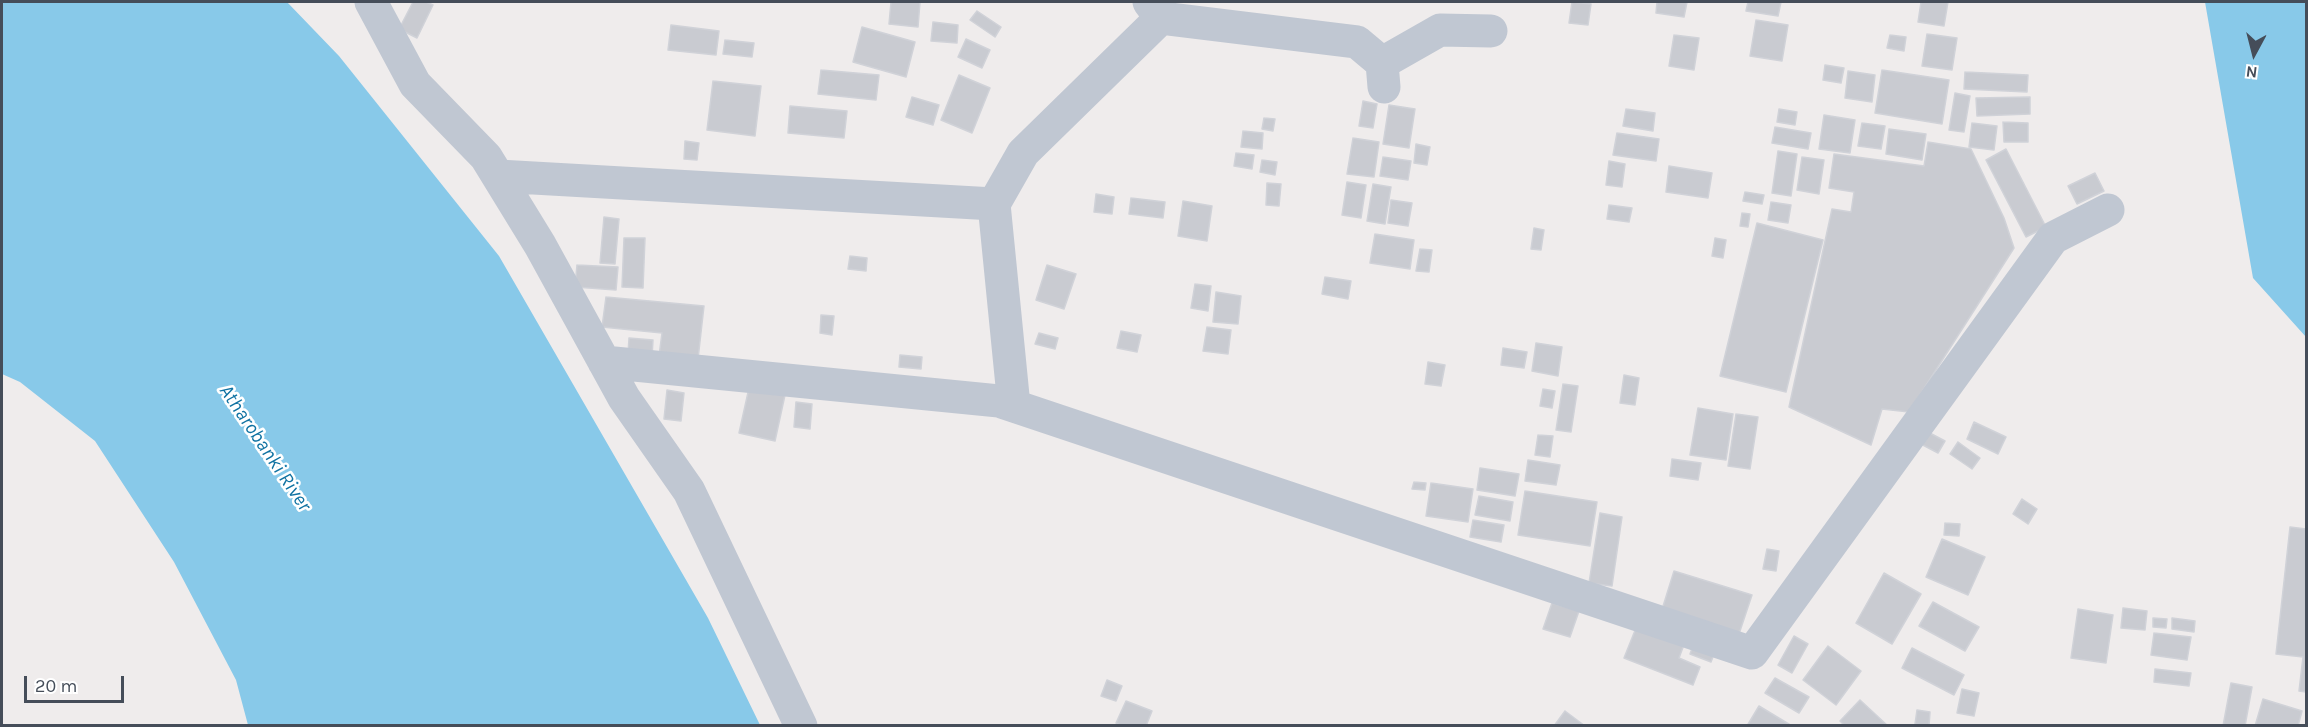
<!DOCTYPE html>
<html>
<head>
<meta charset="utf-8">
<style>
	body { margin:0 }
	#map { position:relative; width:2308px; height:727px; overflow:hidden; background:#efecec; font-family:Karla,sans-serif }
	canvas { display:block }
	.frame { position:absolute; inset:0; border:3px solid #454d59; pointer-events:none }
	.north { position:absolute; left:2224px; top:24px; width:60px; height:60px; -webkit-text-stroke:4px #fff; paint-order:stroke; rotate:187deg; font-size:16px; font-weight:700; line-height:24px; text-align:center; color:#454d59 }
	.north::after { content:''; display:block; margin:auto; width:21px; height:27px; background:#454d59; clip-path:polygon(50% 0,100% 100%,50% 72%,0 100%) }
	.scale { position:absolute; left:24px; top:676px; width:100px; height:27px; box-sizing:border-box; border:3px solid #454d59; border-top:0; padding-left:8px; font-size:18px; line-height:21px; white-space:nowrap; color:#454d59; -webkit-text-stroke:4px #fff; paint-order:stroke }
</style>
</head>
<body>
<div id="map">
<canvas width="2308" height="727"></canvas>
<div class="frame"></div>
<div class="north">N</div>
<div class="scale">20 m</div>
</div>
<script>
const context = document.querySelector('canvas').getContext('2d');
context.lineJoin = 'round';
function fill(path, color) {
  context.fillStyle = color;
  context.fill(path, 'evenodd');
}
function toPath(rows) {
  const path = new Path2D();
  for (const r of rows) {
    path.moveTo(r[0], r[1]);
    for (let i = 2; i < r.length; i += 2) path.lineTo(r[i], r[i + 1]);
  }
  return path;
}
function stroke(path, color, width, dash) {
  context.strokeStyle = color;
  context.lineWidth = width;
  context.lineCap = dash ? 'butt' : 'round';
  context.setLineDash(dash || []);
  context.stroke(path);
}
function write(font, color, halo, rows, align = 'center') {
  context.font = font + ' Karla,sans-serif';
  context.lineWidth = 5;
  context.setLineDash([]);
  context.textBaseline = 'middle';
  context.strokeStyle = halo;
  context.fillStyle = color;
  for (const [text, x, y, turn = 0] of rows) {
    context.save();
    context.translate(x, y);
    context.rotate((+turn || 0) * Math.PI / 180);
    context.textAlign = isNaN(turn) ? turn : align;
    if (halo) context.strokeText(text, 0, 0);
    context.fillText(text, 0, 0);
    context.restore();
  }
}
fill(toPath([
	[2,2,287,2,339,56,499,256,708,618,760,725,248,725,236,680,174,562,95,441,20,382,2,374],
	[2205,2,2306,2,2306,337,2253,278]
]), '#88c9e9');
const building = toPath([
	[413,2,426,2,433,5,417,38,399,29,413,2],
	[891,2,920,2,918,27,889,24,891,2],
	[1572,2,1591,4,1588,25,1569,23,1572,2],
	[1657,2,1687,2,1684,17,1656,13,1657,2],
	[1748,2,1781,2,1778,16,1746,11,1748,2],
	[1921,2,1948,2,1944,26,1918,22,1921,2],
	[977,11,1001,27,995,37,970,20,977,11],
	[1756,20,1788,25,1782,61,1750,56,1756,20],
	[933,22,958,25,957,43,931,41,933,22],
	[671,25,719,31,716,55,668,50,671,25],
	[862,27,915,42,906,77,853,62,862,27],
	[1927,34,1957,38,1952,70,1922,66,1927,34],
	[1674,35,1699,38,1694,70,1669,66,1674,35],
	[1890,35,1906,37,1904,51,1887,48,1890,35],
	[966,39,990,50,982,68,958,57,966,39],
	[725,40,754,43,752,57,723,54,725,40],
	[1825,65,1844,68,1841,83,1823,80,1825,65],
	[821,70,879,75,876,100,818,94,821,70],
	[1882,70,1949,80,1942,124,1875,113,1882,70],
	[1848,71,1875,75,1872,102,1845,98,1848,71],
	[1965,72,2028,75,2027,92,1964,89,1965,72],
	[959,75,990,88,972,133,941,120,959,75],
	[713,81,761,86,755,136,707,130,713,81],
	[1955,93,1970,96,1964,132,1949,130,1955,93],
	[912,97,939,105,933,125,906,117,912,97],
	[2030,97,2030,114,1977,116,1976,98,2030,97],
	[1363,101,1377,104,1373,128,1359,126,1363,101],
	[1389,105,1415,109,1409,148,1383,144,1389,105],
	[790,106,847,111,844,138,788,133,790,106],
	[1626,109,1655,113,1653,131,1623,126,1626,109],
	[1779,109,1797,112,1795,125,1777,122,1779,109],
	[1824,115,1855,120,1850,153,1819,149,1824,115],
	[1264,118,1275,119,1273,131,1262,129,1264,118],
	[2003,122,2028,123,2028,142,2004,142,2003,122],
	[1862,123,1885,126,1881,149,1858,146,1862,123],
	[1972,123,1997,126,1994,150,1969,147,1972,123],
	[1775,127,1811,133,1808,149,1772,143,1775,127],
	[1889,129,1926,134,1922,160,1886,154,1889,129],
	[1243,131,1263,133,1262,149,1241,147,1243,131],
	[1617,133,1659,139,1656,161,1613,155,1617,133],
	[1353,138,1379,142,1374,177,1347,174,1353,138],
	[685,141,699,143,697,160,684,159,685,141],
	[1928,142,1971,149,2004,218,2014,248,1909,412,1882,409,1871,445,1789,407,1832,209,1851,212,1854,192,1829,188,1834,154,1924,166,1928,142],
	[1416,144,1430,147,1427,165,1414,163,1416,144],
	[2006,149,2046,227,2026,237,1986,160,2006,149],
	[1778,151,1797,154,1791,196,1772,193,1778,151],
	[1236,153,1254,155,1252,169,1234,166,1236,153],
	[1383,157,1411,161,1408,180,1380,176,1383,157],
	[1802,157,1824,160,1819,194,1797,190,1802,157],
	[1262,160,1277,162,1275,175,1260,172,1262,160],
	[1609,161,1625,164,1622,187,1606,185,1609,161],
	[1669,166,1712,173,1708,198,1666,192,1669,166],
	[2095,173,2104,191,2077,204,2068,186,2095,173],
	[1347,182,1366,185,1361,218,1342,215,1347,182],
	[1267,183,1281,184,1279,206,1266,205,1267,183],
	[1373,184,1391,187,1385,224,1367,221,1373,184],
	[1745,192,1764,195,1762,204,1743,201,1745,192],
	[1096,194,1114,197,1112,214,1094,212,1096,194],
	[1131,198,1165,202,1163,218,1129,214,1131,198],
	[1391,200,1412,203,1408,226,1388,223,1391,200],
	[1183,201,1212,206,1207,241,1178,236,1183,201],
	[1771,202,1791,205,1788,223,1768,220,1771,202],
	[1609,205,1632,208,1629,222,1607,219,1609,205],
	[1742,213,1750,214,1748,227,1740,226,1742,213],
	[604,217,619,219,615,264,600,263,604,217],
	[1757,223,1823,240,1786,392,1720,376,1757,223],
	[1534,228,1544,230,1541,250,1531,249,1534,228],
	[1375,234,1414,240,1410,269,1370,263,1375,234],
	[624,238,645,238,643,288,622,287,624,238],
	[1715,238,1726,240,1723,258,1712,256,1715,238],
	[1420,249,1432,250,1429,272,1416,271,1420,249],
	[850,256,867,258,866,271,848,269,850,256],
	[577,265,618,267,616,290,575,287,577,265],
	[1047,265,1076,274,1064,309,1036,300,1047,265],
	[1325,277,1351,281,1348,299,1322,294,1325,277],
	[1195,284,1211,286,1208,311,1191,308,1195,284],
	[1216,292,1241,296,1238,324,1213,322,1216,292],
	[606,297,704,306,698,359,659,356,662,333,602,327,606,297],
	[821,315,834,316,832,335,820,333,821,315],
	[1207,327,1231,330,1228,354,1203,351,1207,327],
	[1121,331,1141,335,1137,352,1117,348,1121,331],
	[1039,333,1058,338,1055,349,1035,344,1039,333],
	[629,338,653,340,652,357,628,354,629,338],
	[1536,343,1562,347,1558,376,1532,371,1536,343],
	[1503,348,1527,352,1524,368,1501,365,1503,348],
	[900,355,922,357,921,369,899,367,900,355],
	[1428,362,1445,365,1441,386,1425,384,1428,362],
	[1624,375,1639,378,1635,405,1620,403,1624,375],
	[1563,384,1578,386,1571,432,1556,430,1563,384],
	[749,388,785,395,775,441,739,433,749,388],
	[1543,389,1555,391,1552,408,1540,406,1543,389],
	[667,390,684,393,681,421,664,419,667,390],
	[796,402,812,404,810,429,794,427,796,402],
	[1698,408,1733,414,1726,460,1690,455,1698,408],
	[1736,414,1758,417,1750,469,1728,466,1736,414],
	[1974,422,2006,437,1998,454,1967,439,1974,422],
	[1926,431,1945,441,1938,453,1919,443,1926,431],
	[1538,435,1553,436,1550,457,1535,455,1538,435],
	[1958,442,1980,458,1972,469,1950,454,1958,442],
	[1672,459,1701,463,1698,480,1670,476,1672,459],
	[1528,460,1560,465,1556,485,1525,481,1528,460],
	[1480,468,1519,474,1515,496,1477,490,1480,468],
	[1414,482,1426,483,1425,490,1412,489,1414,482],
	[1431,483,1473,489,1468,522,1426,516,1431,483],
	[1525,491,1597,502,1590,546,1518,535,1525,491],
	[1479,496,1513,502,1510,521,1475,515,1479,496],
	[2022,499,2037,509,2028,524,2013,514,2022,499],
	[1600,513,1622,517,1612,586,1589,583,1600,513],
	[1473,520,1504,525,1501,542,1470,537,1473,520],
	[1945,523,1960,524,1959,536,1944,535,1945,523],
	[2290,527,2306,529,2306,692,2299,691,2303,657,2276,654,2290,527],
	[1942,539,1985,557,1968,595,1926,577,1942,539],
	[1767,549,1779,551,1776,571,1763,569,1767,549],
	[1674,571,1752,595,1737,640,1660,616,1674,571],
	[1884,573,1921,594,1892,644,1856,623,1884,573],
	[1933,602,1979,627,1965,651,1919,626,1933,602],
	[1552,603,1579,611,1570,637,1543,629,1552,603],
	[2123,608,2147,611,2145,630,2121,628,2123,608],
	[2078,609,2113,615,2106,663,2071,658,2078,609],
	[2153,618,2167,619,2166,628,2153,627,2153,618],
	[2172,618,2195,621,2194,632,2172,629,2172,618],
	[1638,623,1685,642,1679,658,1700,667,1693,685,1624,658,1638,623],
	[2154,633,2191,637,2187,660,2151,655,2154,633],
	[1794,636,1808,644,1792,673,1778,665,1794,636],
	[1695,640,1716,649,1711,662,1690,654,1695,640],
	[1828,646,1861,671,1836,705,1803,680,1828,646],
	[1912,648,1964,675,1954,695,1902,668,1912,648],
	[2155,669,2191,673,2189,686,2154,682,2155,669],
	[1775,678,1809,697,1799,713,1765,693,1775,678],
	[1107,680,1122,686,1116,701,1101,696,1107,680],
	[2231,683,2252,687,2245,726,2223,726,2231,683],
	[1962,689,1979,693,1974,716,1957,713,1962,689],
	[2263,699,2302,711,2298,726,2255,726,2263,699],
	[1860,700,1888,726,1845,726,1840,721,1860,700],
	[1126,701,1152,711,1146,726,1122,726,1116,723,1126,701],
	[1759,706,1792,726,1747,726,1759,706],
	[1917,710,1930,712,1929,726,1915,724,1917,710],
	[1565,711,1585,726,1554,726,1565,711]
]);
fill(building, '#c9cbd1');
stroke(building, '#d0d2d8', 1.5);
stroke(toPath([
	[371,2,415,84,486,157,540,245,624,398,689,491,801,726],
	[1149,2,1161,18,1357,42,1382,63],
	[1384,87,1382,63,1440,30,1491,31],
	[498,176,994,204,1023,153,1161,18],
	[994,204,1014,406],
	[604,362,999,401,1752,653,2053,238,2108,210]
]), '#c0c7d2', 33);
write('italic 20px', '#0f72a2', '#fff', [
	["Atharobanki River",265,448,56]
]);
</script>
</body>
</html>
